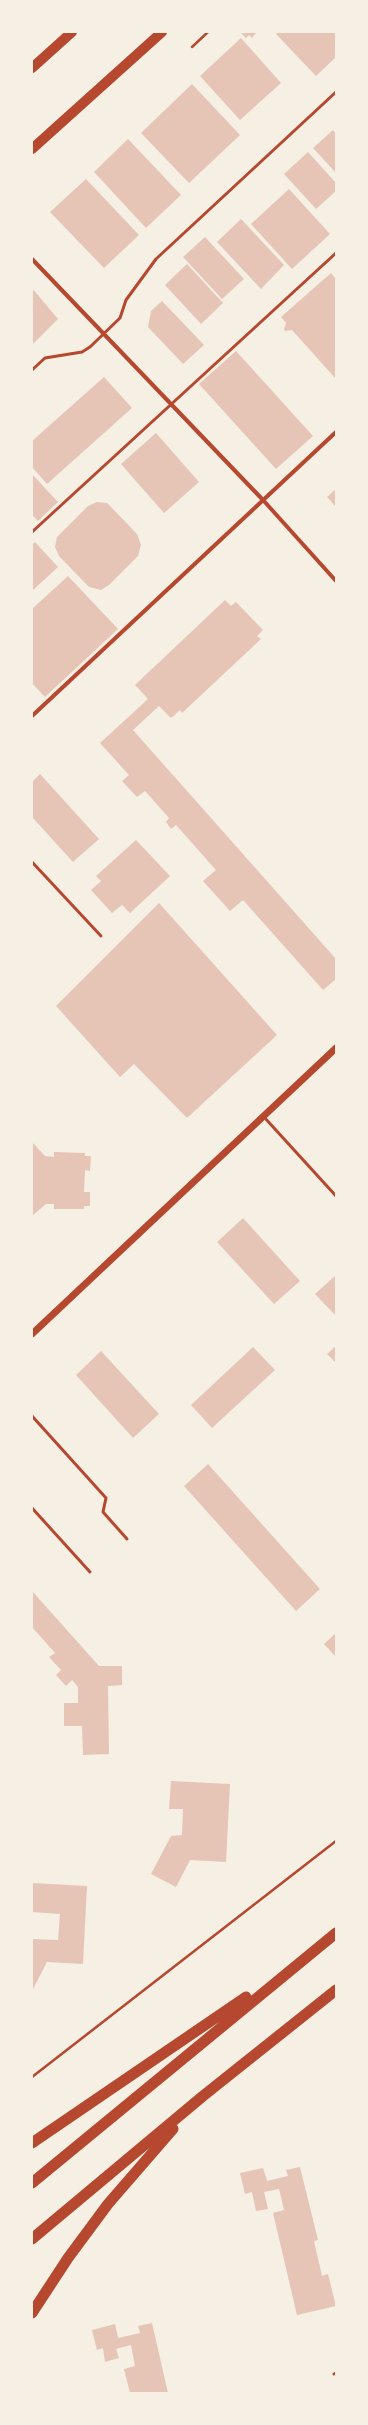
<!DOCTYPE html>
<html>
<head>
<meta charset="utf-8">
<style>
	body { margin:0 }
	#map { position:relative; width:368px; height:2425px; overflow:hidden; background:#f6efe4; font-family:Inter,sans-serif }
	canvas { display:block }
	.frame { position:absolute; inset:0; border:33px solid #f6efe4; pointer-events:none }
</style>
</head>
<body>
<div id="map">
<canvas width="368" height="2425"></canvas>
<div class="frame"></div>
</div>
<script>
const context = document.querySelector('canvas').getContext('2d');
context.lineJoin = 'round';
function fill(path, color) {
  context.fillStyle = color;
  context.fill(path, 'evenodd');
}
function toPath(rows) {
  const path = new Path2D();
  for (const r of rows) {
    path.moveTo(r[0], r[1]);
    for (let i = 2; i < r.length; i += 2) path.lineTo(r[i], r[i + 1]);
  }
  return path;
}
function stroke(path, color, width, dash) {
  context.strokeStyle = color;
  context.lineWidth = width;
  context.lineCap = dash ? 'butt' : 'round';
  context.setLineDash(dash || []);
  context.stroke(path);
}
fill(toPath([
	[240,32,255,32,256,33,252,38,249,35,246,38],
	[278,32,336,32,336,57,316,76,276,34],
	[241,38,281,83,240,120,200,76],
	[192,84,240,135,189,183,141,133],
	[333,130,336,134,336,173,313,148],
	[128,139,181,195,146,228,94,172],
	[308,152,336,183,336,191,316,209,284,174],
	[86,179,139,235,104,268,50,212],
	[289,189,330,234,292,269,251,224],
	[241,219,284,265,261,289,217,242],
	[205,237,244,279,222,299,183,257],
	[187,264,223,303,201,324,165,285],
	[331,273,336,279,336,379,292,330,285,331,284,329,286,323,281,317],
	[32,288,58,319,32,345],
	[162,301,204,345,183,364,148,327,151,311],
	[236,351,313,436,276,469,199,384],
	[104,377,132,408,47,484,32,467,32,441],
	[156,433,199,482,164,513,121,464],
	[32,474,58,502,38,521,32,515],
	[336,489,336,507,327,497],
	[97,502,107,503,110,506,137,534,141,545,138,556,109,585,101,590,89,587,59,556,55,547,57,537,88,506],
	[35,542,58,567,32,591,32,545],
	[68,576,118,629,45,697,32,683,32,609],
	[225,600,231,606,236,602,263,630,257,636,261,639,182,713,180,710,171,718,159,706,133,730,336,959,336,979,323,990,243,900,230,911,203,881,216,870,176,825,171,829,166,822,169,818,145,791,137,797,122,781,129,775,100,743,148,699,135,685],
	[40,774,99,839,73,862,32,817,32,782],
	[136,840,170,876,130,913,122,905,112,913,91,890,101,881,96,876],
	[159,903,277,1035,187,1118,134,1064,120,1077,56,1006],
	[32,1142,45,1156,54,1157,54,1152,85,1153,85,1156,91,1156,90,1171,85,1170,84,1192,90,1192,90,1206,84,1206,84,1209,54,1209,54,1204,46,1204,32,1216],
	[243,1218,300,1281,274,1304,217,1242],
	[336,1275,336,1316,315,1294],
	[336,1346,336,1363,327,1354],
	[253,1347,275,1370,212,1428,191,1405],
	[101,1351,159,1414,133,1438,76,1375],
	[208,1464,320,1589,296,1611,184,1486],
	[32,1591,99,1666,122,1666,122,1685,108,1686,109,1754,83,1755,82,1726,64,1726,64,1703,78,1703,78,1687,72,1680,66,1686,56,1675,61,1670,49,1657,55,1653,32,1627],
	[336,1633,336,1657,324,1644],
	[171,1781,230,1784,226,1862,190,1860,176,1887,151,1874,171,1836,182,1835,183,1809,169,1809],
	[32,1883,87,1886,83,1964,47,1962,32,1991,32,1939,58,1940,60,1914,32,1912],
	[300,2167,318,2240,314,2241,322,2276,328,2274,336,2306,297,2315,273,2213,284,2210,279,2189,264,2192,268,2209,256,2211,252,2192,245,2194,240,2173,263,2168,267,2181,288,2176,286,2170],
	[152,2323,168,2393,130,2393,124,2369,135,2366,131,2345,116,2349,119,2358,105,2362,103,2348,97,2350,92,2330,115,2324,118,2338,140,2333,138,2326]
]), '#e6c5b7');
stroke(toPath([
	[192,47,208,32],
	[32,2077,336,1841]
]), '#b5482f', 2.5);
stroke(toPath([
	[32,370,45,358,82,352,90,347,120,318,126,300,156,259,336,92],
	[32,532,336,253],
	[32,862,101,936],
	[264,1117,336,1196],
	[32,1416,106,1498,103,1512,127,1539],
	[32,1508,90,1572],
	[334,2374,336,2373]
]), '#b5482f', 3);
stroke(toPath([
	[32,259,263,500,336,581],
	[32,716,336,432]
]), '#b5482f', 4);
stroke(toPath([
	[32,1334,336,1048]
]), '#b5482f', 7);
stroke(toPath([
	[32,68,72,32],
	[32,149,162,32]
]), '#b5482f', 10);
stroke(toPath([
	[32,2143,246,1997],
	[32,2183,336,1933],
	[32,2239,203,2096,336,1990],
	[32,2313,68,2258,108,2204,173,2129]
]), '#b5482f', 11);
</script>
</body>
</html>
